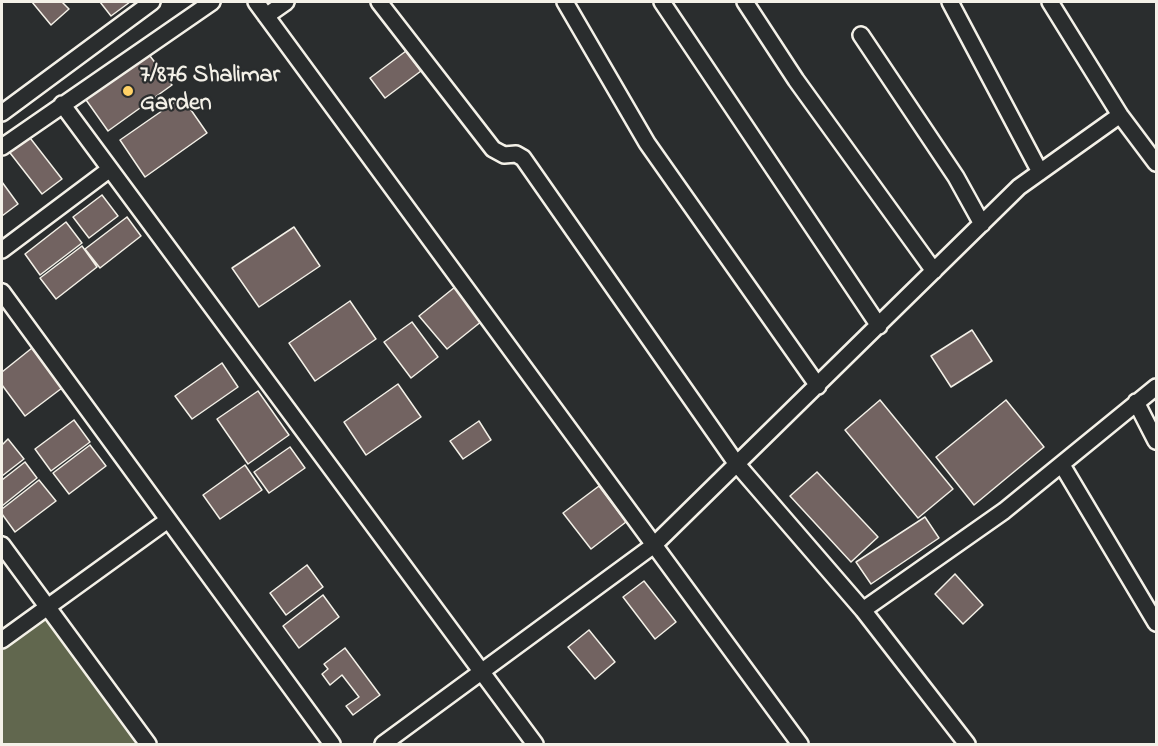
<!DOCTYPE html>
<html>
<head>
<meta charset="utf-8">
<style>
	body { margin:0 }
	#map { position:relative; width:1158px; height:746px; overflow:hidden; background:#2a2d2e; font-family:"Indie Flower",sans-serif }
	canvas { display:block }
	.frame { position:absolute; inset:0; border:3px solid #f4f1e8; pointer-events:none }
</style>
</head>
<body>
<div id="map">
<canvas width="1158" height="746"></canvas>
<div class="frame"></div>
</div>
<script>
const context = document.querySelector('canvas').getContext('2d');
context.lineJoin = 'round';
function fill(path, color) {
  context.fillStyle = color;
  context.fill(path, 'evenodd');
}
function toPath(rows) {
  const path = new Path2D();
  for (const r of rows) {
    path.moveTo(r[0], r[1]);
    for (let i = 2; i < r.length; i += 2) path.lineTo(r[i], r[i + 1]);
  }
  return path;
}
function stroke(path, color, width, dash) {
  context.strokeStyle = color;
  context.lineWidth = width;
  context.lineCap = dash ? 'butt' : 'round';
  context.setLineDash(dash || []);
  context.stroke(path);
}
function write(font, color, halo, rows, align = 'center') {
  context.font = font + ' "Indie Flower",sans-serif';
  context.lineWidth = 4.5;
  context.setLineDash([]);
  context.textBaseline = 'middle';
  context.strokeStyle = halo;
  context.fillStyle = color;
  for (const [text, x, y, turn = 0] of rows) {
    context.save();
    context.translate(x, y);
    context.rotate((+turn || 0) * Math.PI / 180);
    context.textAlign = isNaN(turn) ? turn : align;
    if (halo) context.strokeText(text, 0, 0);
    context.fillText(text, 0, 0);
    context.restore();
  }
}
fill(toPath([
	[47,607,148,744,2,744,2,640]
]), '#61674e');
const building = toPath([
	[32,2,62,2,69,9,51,25,32,2],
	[100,2,130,2,111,16,100,2],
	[406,51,421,71,385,98,370,78,406,51],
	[147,52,172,85,108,131,84,97,147,52],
	[182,97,207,133,145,177,120,140,182,97],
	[27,134,62,179,42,194,7,149,27,134],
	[2,182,18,204,2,216,2,182],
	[102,195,118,216,89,238,73,217,102,195],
	[127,217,141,236,100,268,85,249,127,217],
	[66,222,82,243,40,275,25,254,66,222],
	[294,227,320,266,259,307,232,268,294,227],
	[82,246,97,267,56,299,40,278,82,246],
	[455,287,482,321,447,349,419,316,455,287],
	[350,301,376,339,315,381,289,343,350,301],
	[412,322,438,357,411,378,384,342,412,322],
	[972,330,992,361,951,387,931,356,972,330],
	[32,348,62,388,25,416,2,385,2,372,32,348],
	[222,363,238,387,192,419,175,396,222,363],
	[398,384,421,417,366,455,344,422,398,384],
	[258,391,289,435,248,464,217,419,258,391],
	[880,400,953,489,918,518,845,430,880,400],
	[1006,400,1044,447,974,505,936,457,1006,400],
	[74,420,90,442,51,471,35,449,74,420],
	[479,421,491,440,463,459,450,441,479,421],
	[8,439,24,459,2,476,2,445,8,439],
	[90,445,106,466,69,494,53,473,90,445],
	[290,447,305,468,269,493,254,472,290,447],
	[25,462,37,478,2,506,2,480,25,462],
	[245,465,262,490,220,519,203,495,245,465],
	[817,472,878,537,851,562,790,496,817,472],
	[39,480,56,501,15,532,2,514,2,509,39,480],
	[599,486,626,522,591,549,563,513,599,486],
	[925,517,939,538,871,584,856,562,925,517],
	[307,565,323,587,286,615,270,593,307,565],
	[955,574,983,605,963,624,935,594,955,574],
	[644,581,676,622,655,639,623,597,644,581],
	[323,595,339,617,299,648,283,626,323,595],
	[589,630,615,662,595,679,568,647,589,630],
	[345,648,380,695,353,715,346,706,359,697,342,675,330,685,322,674,328,669,324,664,345,648]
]);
fill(building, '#726361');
stroke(building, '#f4f1e8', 1.5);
const minor = toPath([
	[256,2,800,744],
	[379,2,493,149,504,155,516,154,523,158,736,463,863,610,967,744],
	[565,2,647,143,818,386],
	[662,2,879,326],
	[745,2,796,80,934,271],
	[950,2,1040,172],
	[1050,2,1120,115,1156,163],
	[266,16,286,2],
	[861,35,956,177,982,224],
	[62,104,535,744],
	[2,113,152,2],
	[2,147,212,2],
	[2,250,110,169],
	[2,292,332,744],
	[1136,402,1156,441],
	[1062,465,1156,623],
	[2,545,148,744],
	[863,610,1004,511,1156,387],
	[2,640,168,520],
	[383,744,654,545,1019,187,1120,115]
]);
stroke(minor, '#f4f1e8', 20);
stroke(minor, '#2a2d2e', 15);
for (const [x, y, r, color] of [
	[128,91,6,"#ffd166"]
]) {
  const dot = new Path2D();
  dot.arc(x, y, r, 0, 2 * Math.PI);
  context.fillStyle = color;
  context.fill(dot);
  stroke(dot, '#2a2d2e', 2);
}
write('bold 24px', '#f4f1e8', '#2a2d2e', [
	["7/876 Shalimar",140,77],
	["Garden",140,105]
], 'left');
</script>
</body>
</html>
